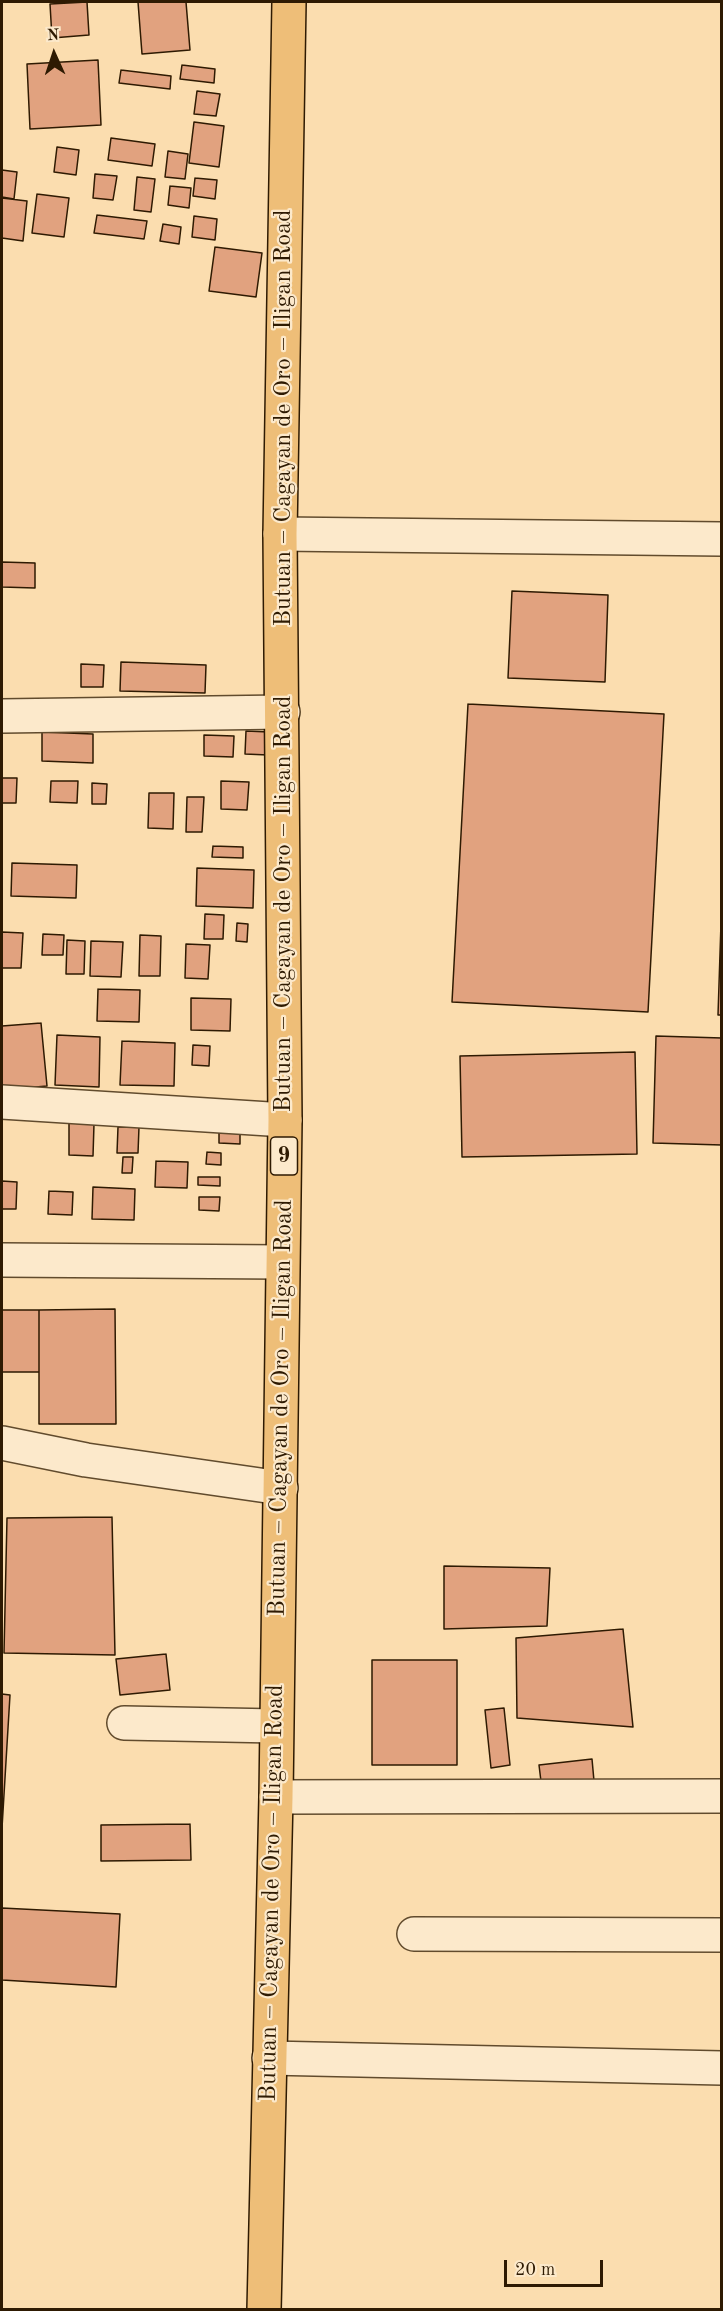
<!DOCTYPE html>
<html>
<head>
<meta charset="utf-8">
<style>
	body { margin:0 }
	#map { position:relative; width:723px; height:2311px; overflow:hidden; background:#fbddaf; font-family:"Old Standard TT",serif }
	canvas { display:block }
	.frame { position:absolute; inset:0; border:3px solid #2e1a02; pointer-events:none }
	.north { position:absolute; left:24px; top:24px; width:60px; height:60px; -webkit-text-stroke:4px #fce9cb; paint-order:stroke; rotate:357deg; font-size:16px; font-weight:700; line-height:24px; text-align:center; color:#2e1a02 }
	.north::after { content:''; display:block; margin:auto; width:21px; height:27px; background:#2e1a02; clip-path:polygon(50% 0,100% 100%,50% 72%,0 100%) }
	.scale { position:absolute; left:504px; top:2260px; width:99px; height:27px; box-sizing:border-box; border:3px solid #2e1a02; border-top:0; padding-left:8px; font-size:18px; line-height:21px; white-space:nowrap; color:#2e1a02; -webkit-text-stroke:4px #fce9cb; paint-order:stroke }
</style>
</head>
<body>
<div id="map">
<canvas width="723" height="2311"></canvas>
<div class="frame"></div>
<div class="north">N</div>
<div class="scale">20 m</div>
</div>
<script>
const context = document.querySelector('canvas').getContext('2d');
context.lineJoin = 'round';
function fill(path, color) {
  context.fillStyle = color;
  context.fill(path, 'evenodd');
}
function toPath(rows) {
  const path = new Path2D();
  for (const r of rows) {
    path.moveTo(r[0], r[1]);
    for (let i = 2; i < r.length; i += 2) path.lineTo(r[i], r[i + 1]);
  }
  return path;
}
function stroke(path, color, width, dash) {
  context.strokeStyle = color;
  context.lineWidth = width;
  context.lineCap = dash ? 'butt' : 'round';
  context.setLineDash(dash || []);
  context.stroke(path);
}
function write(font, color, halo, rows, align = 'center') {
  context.font = font + ' "Old Standard TT",serif';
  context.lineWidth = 4.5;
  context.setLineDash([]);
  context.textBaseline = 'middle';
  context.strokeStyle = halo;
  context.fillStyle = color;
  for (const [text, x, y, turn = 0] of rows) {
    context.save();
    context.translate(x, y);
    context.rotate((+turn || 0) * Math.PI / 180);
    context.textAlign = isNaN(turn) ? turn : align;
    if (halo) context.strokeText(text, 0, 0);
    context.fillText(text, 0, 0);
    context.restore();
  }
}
const building = toPath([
	[87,2,89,35,52,38,50,4,87,2],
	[138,2,186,2,190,50,142,54,138,2],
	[98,60,101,125,30,129,27,64,98,60],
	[182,65,215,69,214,83,180,79,182,65],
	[121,70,171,76,170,89,119,83,121,70],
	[197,91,220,94,216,116,194,114,197,91],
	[194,122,224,126,219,167,189,163,194,122],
	[111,138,155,144,152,166,108,160,111,138],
	[57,147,79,150,76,175,54,172,57,147],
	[168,151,188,154,185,179,165,177,168,151],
	[2,170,17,172,14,199,2,197,2,170],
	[95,174,117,176,113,200,93,198,95,174],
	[137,177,155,179,151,212,134,210,137,177],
	[195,178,217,180,215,199,193,196,195,178],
	[170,186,191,188,189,208,168,205,170,186],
	[37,194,69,198,64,237,32,233,37,194],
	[2,198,27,201,23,241,2,238,2,198],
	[97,215,147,221,144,239,94,233,97,215],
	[194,216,217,219,215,240,192,237,194,216],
	[163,224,181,227,179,244,160,241,163,224],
	[215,247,262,253,256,297,209,291,215,247],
	[2,562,35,563,35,588,2,587,2,562],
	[512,591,608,595,605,682,508,678,512,591],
	[121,662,206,665,205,693,120,691,121,662],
	[81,664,104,665,103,687,81,687,81,664],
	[468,704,664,714,648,1012,452,1002,468,704],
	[246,731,269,732,268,755,245,754,246,731],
	[42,732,93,734,93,763,42,761,42,732],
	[204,735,234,736,233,757,204,756,204,735],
	[2,778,17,778,16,803,2,803,2,778],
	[51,781,78,781,77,803,50,802,51,781],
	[221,781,249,782,247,810,221,809,221,781],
	[92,783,107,784,106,804,92,804,92,783],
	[149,793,174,793,173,829,148,828,149,793],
	[187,797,204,797,202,832,186,832,187,797],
	[213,846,243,847,243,858,212,857,213,846],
	[12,863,77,865,76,898,11,896,12,863],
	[197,868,254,870,253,908,196,906,197,868],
	[205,914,224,915,223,939,204,939,205,914],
	[237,923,248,924,247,942,236,941,237,923],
	[721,923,722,923,722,1015,718,1015,721,923],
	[2,932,23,933,21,968,2,968,2,932],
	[43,934,64,935,63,955,42,955,43,934],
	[140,935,161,936,160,976,139,976,140,935],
	[67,940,85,941,84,974,66,974,67,940],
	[91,941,123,942,121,977,90,976,91,941],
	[186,944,210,945,208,979,185,978,186,944],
	[98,989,140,990,139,1022,97,1021,98,989],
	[191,998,231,999,230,1031,191,1030,191,998],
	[41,1023,47,1086,2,1090,2,1026,41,1023],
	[57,1035,100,1037,99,1087,55,1085,57,1035],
	[656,1036,722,1038,722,1145,653,1143,656,1036],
	[122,1041,175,1043,174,1086,120,1085,122,1041],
	[193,1045,210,1046,209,1066,192,1065,193,1045],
	[635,1052,637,1154,462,1157,460,1056,635,1052],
	[69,1123,94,1124,93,1156,69,1155,69,1123],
	[219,1125,240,1126,240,1144,219,1143,219,1125],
	[118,1127,139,1127,138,1153,117,1153,118,1127],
	[207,1152,221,1153,221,1165,206,1164,207,1152],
	[123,1157,133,1157,132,1173,122,1173,123,1157],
	[156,1161,188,1162,187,1188,155,1187,156,1161],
	[198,1177,220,1177,220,1186,198,1185,198,1177],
	[2,1181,17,1182,16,1209,2,1209,2,1181],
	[93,1187,135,1189,134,1220,92,1219,93,1187],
	[49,1191,73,1192,72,1215,48,1214,49,1191],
	[199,1197,220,1197,219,1211,199,1210,199,1197],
	[115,1309,116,1424,39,1424,39,1310,115,1309],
	[2,1310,39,1310,39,1372,2,1372,2,1310],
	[112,1517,115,1655,4,1653,7,1518,112,1517],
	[444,1566,550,1568,547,1626,444,1629,444,1566],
	[623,1629,633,1727,517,1718,516,1638,623,1629],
	[166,1654,170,1690,120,1695,116,1659,166,1654],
	[372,1660,457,1660,457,1765,372,1765,372,1660],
	[2,1694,10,1695,2,1828,2,1694],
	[504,1708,510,1765,491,1768,485,1710,504,1708],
	[592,1759,595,1792,543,1798,539,1765,592,1759],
	[190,1824,191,1860,101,1861,101,1825,190,1824],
	[2,1908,120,1914,116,1987,2,1980,2,1908]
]);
fill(building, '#e1a27f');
stroke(building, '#2e1a02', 1.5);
const minor = toPath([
	[280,534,722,539],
	[2,716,283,712],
	[2,1102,285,1120],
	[2,1260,282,1262],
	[2,1443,86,1460,281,1488],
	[124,1723,276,1726],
	[276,1797,722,1796],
	[414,1934,722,1935],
	[269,2058,722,2068]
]);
const highway = toPath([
	[264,2310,276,1797,285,1120,280,534,289,2]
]);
stroke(minor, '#614b2d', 36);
stroke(highway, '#2e1a02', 36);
stroke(minor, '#fce9cb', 33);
stroke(highway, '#eebe78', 33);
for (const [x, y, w] of [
	[284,1156,27]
]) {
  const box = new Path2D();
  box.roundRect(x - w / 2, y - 19, w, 38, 4.5);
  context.fillStyle = '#fce9cb';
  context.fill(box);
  stroke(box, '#2e1a02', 1.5);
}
write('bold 22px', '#2e1a02', null, [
	["9",284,1156]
]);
write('24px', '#2e1a02', '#fce9cb', [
	["Butuan – Cagayan de Oro – Iligan Road",284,418,-90],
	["Butuan – Cagayan de Oro – Iligan Road",284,904,-90],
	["Butuan – Cagayan de Oro – Iligan Road",281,1408,-89],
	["Butuan – Cagayan de Oro – Iligan Road",272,1893,-89]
]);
</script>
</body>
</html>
